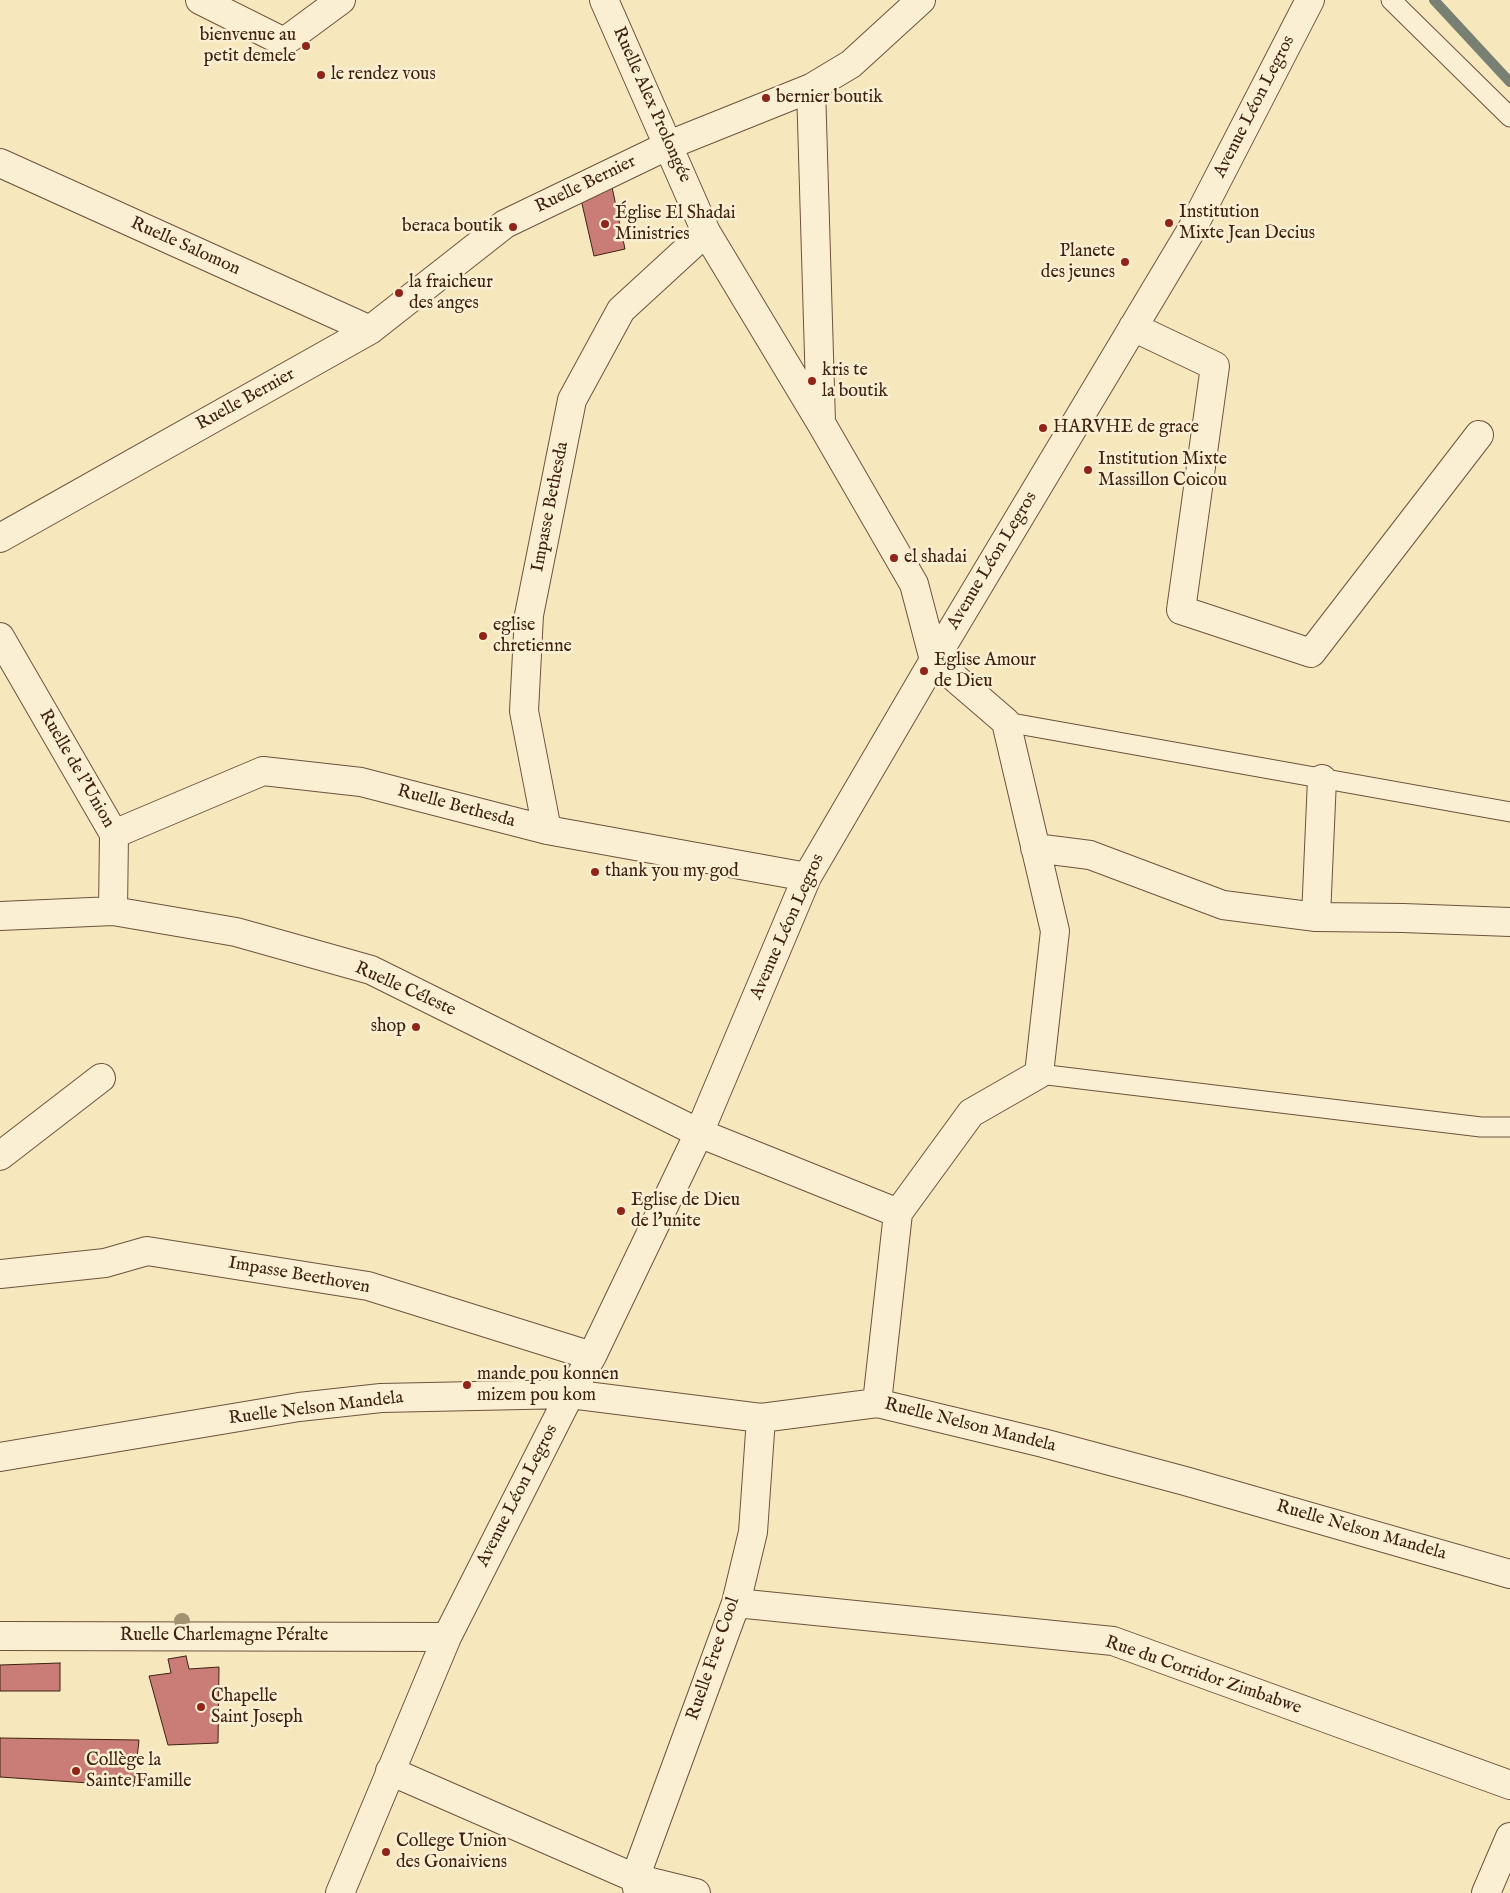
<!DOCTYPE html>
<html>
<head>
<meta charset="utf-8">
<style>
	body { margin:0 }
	canvas { display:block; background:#f7e7bc }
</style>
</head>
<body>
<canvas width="1510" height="1893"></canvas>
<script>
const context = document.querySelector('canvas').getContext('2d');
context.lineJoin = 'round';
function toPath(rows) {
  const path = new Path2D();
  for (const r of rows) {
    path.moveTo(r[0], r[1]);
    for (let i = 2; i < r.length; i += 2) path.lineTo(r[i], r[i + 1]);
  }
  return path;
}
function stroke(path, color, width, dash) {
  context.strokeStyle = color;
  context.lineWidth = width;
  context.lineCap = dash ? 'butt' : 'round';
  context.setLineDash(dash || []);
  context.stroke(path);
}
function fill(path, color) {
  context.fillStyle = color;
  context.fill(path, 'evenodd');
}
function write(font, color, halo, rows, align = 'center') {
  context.font = font + ' "IM FELL English",serif';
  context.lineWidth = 5;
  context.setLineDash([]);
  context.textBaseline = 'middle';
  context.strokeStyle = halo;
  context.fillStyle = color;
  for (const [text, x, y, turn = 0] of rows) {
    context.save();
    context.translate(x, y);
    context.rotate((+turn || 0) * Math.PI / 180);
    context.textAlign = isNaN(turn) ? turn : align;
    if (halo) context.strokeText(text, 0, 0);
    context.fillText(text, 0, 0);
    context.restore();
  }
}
stroke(toPath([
	[1434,0,1510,82]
]), '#778073', 10);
const building = toPath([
	[612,187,625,249,594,256,580,195,612,187],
	[186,1656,189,1669,219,1667,218,1743,168,1745,149,1676,171,1673,168,1659,186,1656],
	[60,1663,60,1691,0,1691,0,1665,60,1663],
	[0,1738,139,1740,134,1786,0,1777,0,1738]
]);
fill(building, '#ca7d76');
stroke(building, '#3f2213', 1);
const lane = toPath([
	[1391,0,1510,117],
	[1006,722,1510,812],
	[1039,1074,1481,1127,1510,1127]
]);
const street = toPath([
	[200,0,284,42,341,0],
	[604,0,706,232,821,423,914,584,934,660,1006,722,1055,931,1039,1074,971,1113,898,1213,877,1403],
	[811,88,821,422],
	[0,163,370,330],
	[1133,327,1215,366,1181,610,1311,653,1479,435],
	[0,538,370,330,505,224,669,145,811,88,851,64,921,0],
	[0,637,114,834,113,911],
	[547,830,524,711,529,615,572,400,621,310,706,232],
	[114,834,263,771,361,782,547,830,807,877],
	[1035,848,1090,855,1223,905,1316,917,1403,918,1510,922],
	[0,916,113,911,236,932,371,970,699,1133,898,1213],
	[1316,917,1322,779],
	[0,1156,101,1078],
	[0,1274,105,1263,147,1251,368,1286,592,1356],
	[0,1457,299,1407,381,1398,570,1394,761,1418,877,1403,1043,1443,1185,1481,1510,1574],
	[736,1603,1113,1641,1510,1785],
	[0,1636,447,1637],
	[390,1771,635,1878,696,1893],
	[340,1893,447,1637,570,1394,592,1356,699,1133,807,877,934,660,1192,229,1310,0],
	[638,1893,635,1878,736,1603,753,1532,761,1418],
	[1486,1893,1510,1837]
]);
stroke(lane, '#6d533d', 21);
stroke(street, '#6d533d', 30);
stroke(lane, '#faefd3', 19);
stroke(street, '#faefd3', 28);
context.fillStyle = '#a49170';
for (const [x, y] of [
	[182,1621]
]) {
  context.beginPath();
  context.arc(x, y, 8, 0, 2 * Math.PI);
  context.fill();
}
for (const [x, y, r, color] of [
	[306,46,5,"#8f2418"],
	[321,75,5,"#8f2418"],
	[766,98,5,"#8f2418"],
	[1169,223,5,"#8f2418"],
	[605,224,5,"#8f2418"],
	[513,227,5,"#8f2418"],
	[1125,262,5,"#8f2418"],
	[399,293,5,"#8f2418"],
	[812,381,5,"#8f2418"],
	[1043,428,5,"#8f2418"],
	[1088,470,5,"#8f2418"],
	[894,558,5,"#8f2418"],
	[483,636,5,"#8f2418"],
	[924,671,5,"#8f2418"],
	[595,872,5,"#8f2418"],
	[416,1027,5,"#8f2418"],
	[621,1211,5,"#8f2418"],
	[467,1385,5,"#8f2418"],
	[201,1707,5,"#8f2418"],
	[76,1771,5,"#8f2418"],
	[386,1852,5,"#8f2418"]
]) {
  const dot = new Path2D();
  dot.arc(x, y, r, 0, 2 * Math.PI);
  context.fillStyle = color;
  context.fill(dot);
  stroke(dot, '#faefd3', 2);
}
write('18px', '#3f2213', '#faefd3', [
	["bienvenue au",296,36,"right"],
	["petit demele",296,57,"right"],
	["le rendez vous",331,75],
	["bernier boutik",776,98],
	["Institution",1179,213],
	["Mixte Jean Decius",1179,234],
	["Église El Shadai",615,214],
	["Ministries",615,235],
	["beraca boutik",503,227,"right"],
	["Planete",1115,252,"right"],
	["des jeunes",1115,273,"right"],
	["la fraicheur",409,283],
	["des anges",409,304],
	["kris te",822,371],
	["la boutik",822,392],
	["HARVHE de grace",1053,428],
	["Institution Mixte",1098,460],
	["Massillon Coicou",1098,481],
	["el shadai",904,558],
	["eglise",493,626],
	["chretienne",493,647],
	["Eglise Amour",934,661],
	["de Dieu",934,682],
	["thank you my god",605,872],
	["shop",406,1027,"right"],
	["Eglise de Dieu",631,1201],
	["de l'unite",631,1222],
	["mande pou konnen",477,1375],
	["mizem pou kom",477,1396],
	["Chapelle",211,1697],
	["Saint Joseph",211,1718],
	["Collège la",86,1761],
	["Sainte Famille",86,1782],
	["College Union",396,1842],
	["des Gonaiviens",396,1863]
], 'left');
write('18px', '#3f2213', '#faefd3', [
	["Ruelle Alex Prolongée",651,105,66],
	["Avenue Léon Legros",1255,107,-63],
	["Ruelle Bernier",586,185,-26],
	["Ruelle Salomon",185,247,24],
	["Ruelle Bernier",246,400,-29],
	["Impasse Bethesda",551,507,-79],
	["Avenue Léon Legros",993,561,-59],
	["Ruelle de l'Union",76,769,60],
	["Ruelle Bethesda",456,807,15],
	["Avenue Léon Legros",788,927,-66],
	["Ruelle Céleste",405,990,24],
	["Impasse Beethoven",299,1276,10],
	["Ruelle Nelson Mandela",316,1409,-7],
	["Ruelle Nelson Mandela",970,1426,14],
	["Avenue Léon Legros",518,1496,-63],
	["Ruelle Nelson Mandela",1361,1531,16],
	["Ruelle Charlemagne Péralte",224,1636],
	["Ruelle Free Cool",714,1659,-71],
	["Rue du Corridor Zimbabwe",1203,1676,19]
]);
</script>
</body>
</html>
